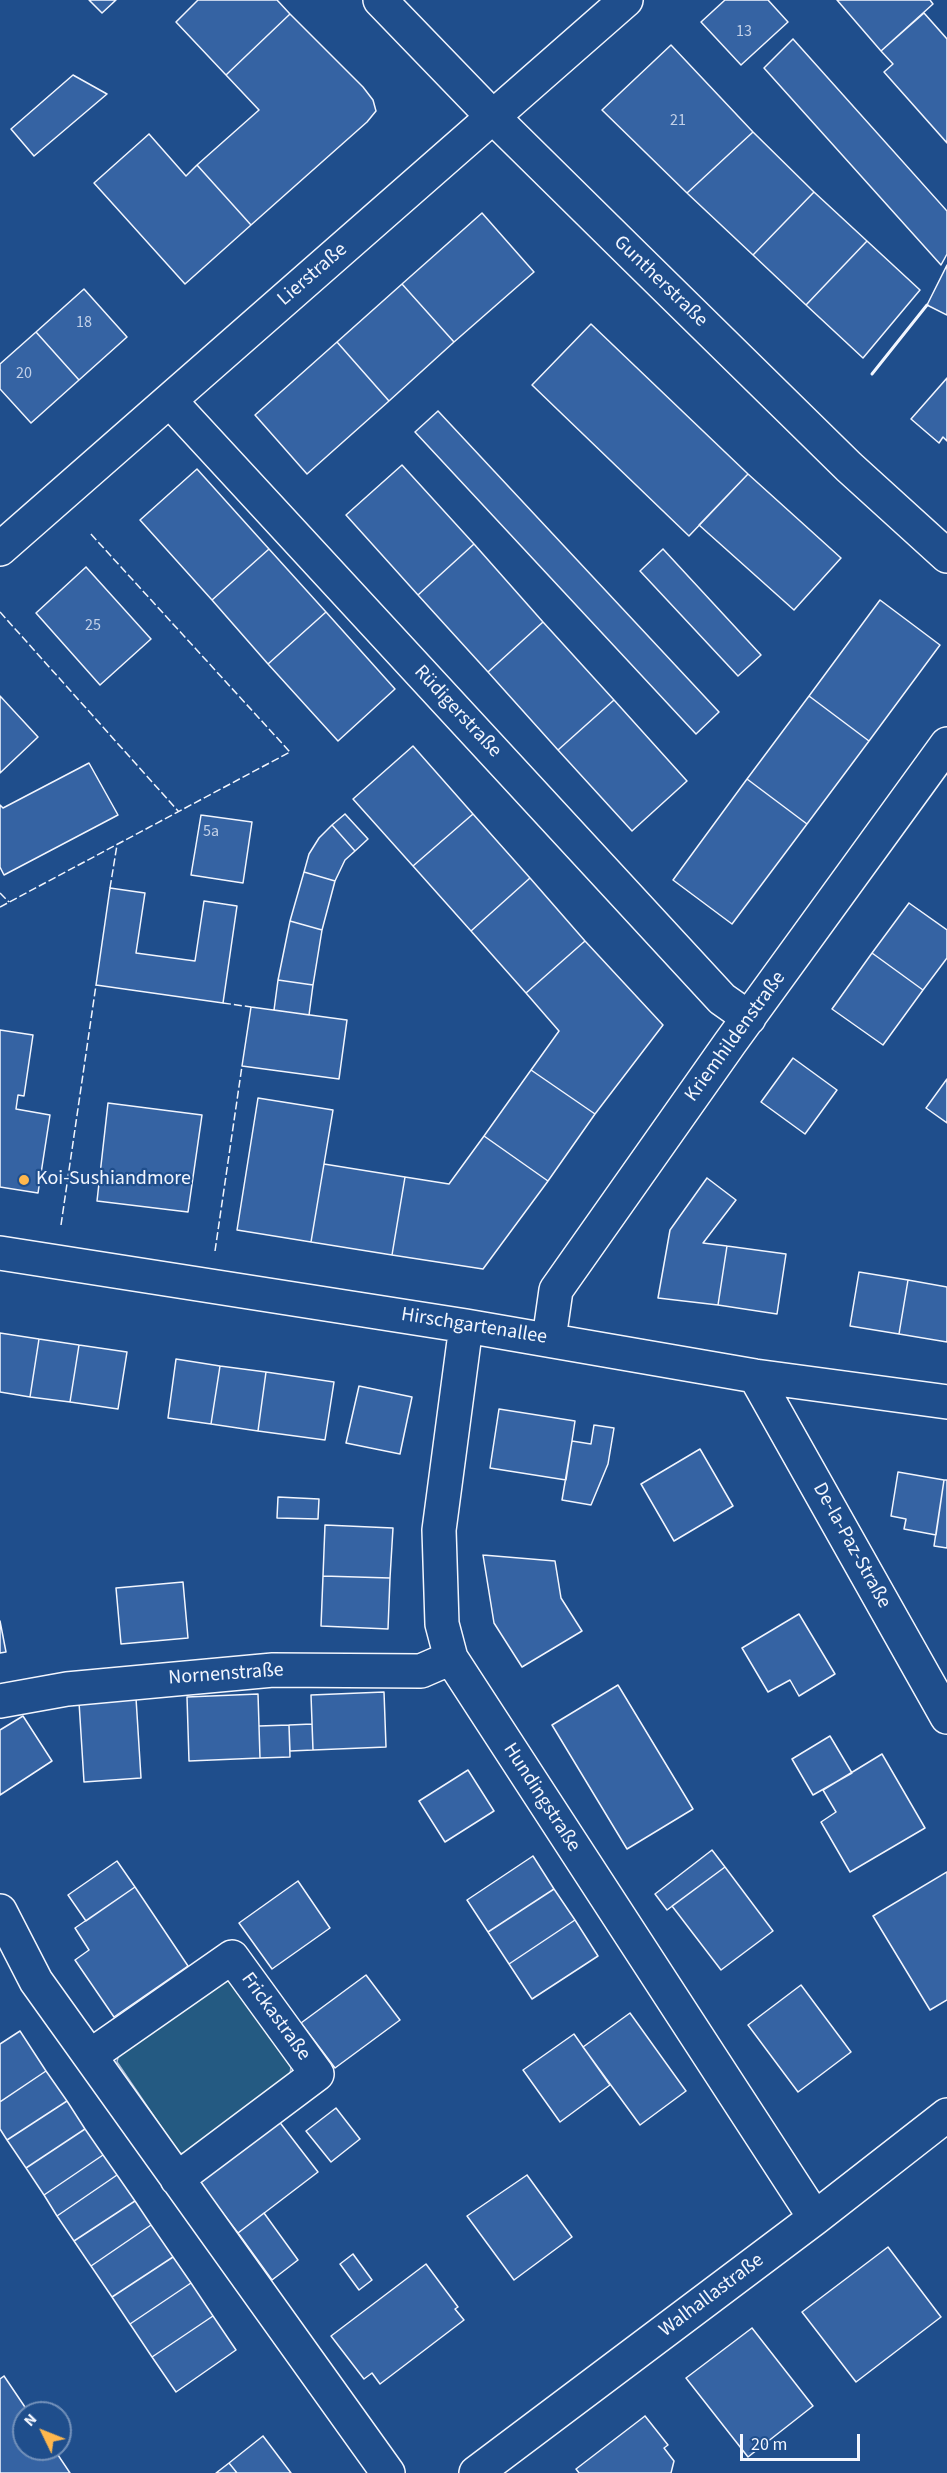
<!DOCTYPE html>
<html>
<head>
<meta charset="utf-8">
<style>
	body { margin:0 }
	#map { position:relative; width:947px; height:2473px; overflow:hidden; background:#1f4e8c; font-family:"Source Sans 3",sans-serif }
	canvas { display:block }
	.north { position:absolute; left:12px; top:2401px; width:60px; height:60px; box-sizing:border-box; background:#1f4e8c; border:2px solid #7391ba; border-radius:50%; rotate:313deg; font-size:16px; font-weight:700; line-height:24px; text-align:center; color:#f2f6ff }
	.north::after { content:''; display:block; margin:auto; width:21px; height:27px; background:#ffb74d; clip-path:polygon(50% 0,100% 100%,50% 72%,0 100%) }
	.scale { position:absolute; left:740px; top:2434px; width:120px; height:27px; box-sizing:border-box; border:3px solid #f2f6ff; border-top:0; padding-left:8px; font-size:18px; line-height:21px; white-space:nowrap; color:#f2f6ff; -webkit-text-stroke:4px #1f4e8c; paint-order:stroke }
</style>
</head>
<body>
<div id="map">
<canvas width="947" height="2473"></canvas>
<div class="north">N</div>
<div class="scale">20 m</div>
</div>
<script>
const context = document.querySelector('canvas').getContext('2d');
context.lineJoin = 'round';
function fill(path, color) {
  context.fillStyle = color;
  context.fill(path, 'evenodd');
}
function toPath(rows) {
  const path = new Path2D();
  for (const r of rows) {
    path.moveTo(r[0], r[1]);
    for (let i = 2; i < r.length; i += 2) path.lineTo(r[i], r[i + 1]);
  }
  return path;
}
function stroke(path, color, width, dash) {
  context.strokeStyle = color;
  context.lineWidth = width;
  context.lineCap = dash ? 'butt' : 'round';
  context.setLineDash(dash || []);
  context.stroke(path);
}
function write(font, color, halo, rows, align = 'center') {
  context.font = font + ' "Source Sans 3",sans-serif';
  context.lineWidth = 4.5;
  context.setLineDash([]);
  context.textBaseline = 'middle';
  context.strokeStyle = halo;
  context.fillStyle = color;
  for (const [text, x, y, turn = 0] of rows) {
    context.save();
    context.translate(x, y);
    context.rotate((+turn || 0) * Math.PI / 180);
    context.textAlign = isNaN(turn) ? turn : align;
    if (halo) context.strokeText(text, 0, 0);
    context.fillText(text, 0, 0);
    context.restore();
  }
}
const green = toPath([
	[218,1977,235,1979,292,2057,289,2084,190,2155,179,2153,117,2062,120,2048,218,1977]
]);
fill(green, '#245a82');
stroke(green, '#a8bbd7', 1.5);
const building = toPath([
	[89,0,116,0,102,13,89,0],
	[198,0,277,0,290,14,226,75,176,22,198,0],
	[725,0,768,0,788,22,741,65,701,22,725,0],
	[837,0,930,0,933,4,881,51,837,0],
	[924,13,947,39,947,143,884,72,893,64,881,51,924,13],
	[290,14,363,87,373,100,376,111,367,122,251,225,197,165,259,110,226,75,290,14],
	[793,39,947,211,947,254,941,265,764,68,793,39],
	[671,45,753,132,687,193,602,110,671,45],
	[73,75,107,94,34,156,11,129,73,75],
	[753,132,814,192,753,255,687,193,753,132],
	[149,134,186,176,197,165,251,225,185,284,94,183,149,134],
	[814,192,867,241,806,305,753,255,814,192],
	[482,213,534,272,454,342,402,284,482,213],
	[867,241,920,290,863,358,806,305,867,241],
	[947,265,947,315,927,305,947,265],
	[402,284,454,342,389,401,337,342,402,284],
	[84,289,127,337,79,380,36,332,84,289],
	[591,324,748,474,689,536,532,385,591,324],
	[36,332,79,380,31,423,0,389,0,364,36,332],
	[337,342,389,401,307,474,255,415,337,342],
	[947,378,947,441,943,437,939,443,911,419,947,378],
	[438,411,719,712,696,734,415,432,438,411],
	[402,465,474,544,418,595,346,515,402,465],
	[197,469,269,549,212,600,140,520,197,469],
	[748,474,841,558,794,610,699,525,748,474],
	[474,544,543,622,488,672,418,595,474,544],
	[269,549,326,612,268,664,212,600,269,549],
	[663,549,761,655,738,676,640,571,663,549],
	[86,567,151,639,100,685,36,613,86,567],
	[880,600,940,645,869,741,809,696,880,600],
	[326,612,395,689,338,741,268,664,326,612],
	[543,622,614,700,558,750,488,672,543,622],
	[0,696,38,737,0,773,0,696],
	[809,696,869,741,807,824,747,779,809,696],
	[614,700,687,781,632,831,558,750,614,700],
	[413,746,473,814,413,866,353,799,413,746],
	[89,763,118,815,4,875,0,867,0,805,3,808,89,763],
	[747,779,807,824,732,924,673,880,747,779],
	[345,814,368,839,355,851,332,825,345,814],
	[473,814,530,878,471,931,413,866,473,814],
	[201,815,252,822,243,883,191,875,201,815],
	[332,825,355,851,345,860,335,881,304,872,309,854,319,838,332,825],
	[304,872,335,881,322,930,290,921,304,872],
	[530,878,585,941,526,993,471,931,530,878],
	[110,888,145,893,136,953,195,961,204,901,237,906,223,1003,96,985,110,888],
	[909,903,947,930,947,958,923,990,872,953,909,903],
	[290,921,322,930,313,985,278,980,290,921],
	[585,941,663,1025,595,1114,531,1070,559,1031,526,993,585,941],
	[872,953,923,990,883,1045,832,1009,872,953],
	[278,980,313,985,309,1015,274,1010,278,980],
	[251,1007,347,1020,339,1079,242,1066,251,1007],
	[0,1030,33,1035,24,1096,18,1095,16,1109,50,1115,38,1193,0,1187,0,1030],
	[793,1058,837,1090,805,1134,761,1102,793,1058],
	[531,1070,595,1114,548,1181,484,1136,531,1070],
	[947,1079,947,1123,926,1108,947,1079],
	[258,1098,333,1110,311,1242,237,1230,258,1098],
	[108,1103,202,1115,188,1212,97,1201,108,1103],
	[484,1136,548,1181,483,1269,392,1255,405,1177,449,1184,484,1136],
	[324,1164,405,1177,392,1255,311,1242,324,1164],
	[707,1178,736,1200,703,1243,727,1246,718,1305,658,1298,670,1230,707,1178],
	[727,1246,786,1254,777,1314,718,1305,727,1246],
	[859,1272,908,1280,899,1334,850,1326,859,1272],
	[908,1280,947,1287,947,1342,899,1334,908,1280],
	[0,1333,39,1339,30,1397,0,1392,0,1333],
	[39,1339,79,1345,70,1402,30,1397,39,1339],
	[79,1345,127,1352,118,1409,70,1402,79,1345],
	[176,1359,220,1366,211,1424,168,1418,176,1359],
	[220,1366,266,1372,258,1431,211,1424,220,1366],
	[266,1372,334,1382,325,1440,258,1431,266,1372],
	[359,1386,412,1397,400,1454,346,1443,359,1386],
	[499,1409,575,1421,566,1480,490,1468,499,1409],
	[594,1425,614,1428,608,1464,591,1505,562,1500,572,1441,591,1444,594,1425],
	[700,1449,733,1506,674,1541,641,1484,700,1449],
	[898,1472,944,1480,936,1535,904,1529,906,1519,891,1516,898,1472],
	[944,1480,947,1480,947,1548,934,1546,944,1480],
	[278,1497,319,1499,318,1519,277,1518,278,1497],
	[325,1525,393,1528,390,1578,323,1576,325,1525],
	[483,1555,555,1561,561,1598,582,1631,522,1667,494,1623,483,1555],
	[323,1576,390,1578,388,1629,321,1626,323,1576],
	[183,1582,188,1638,121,1644,116,1588,183,1582],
	[799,1614,835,1674,799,1696,790,1680,768,1692,742,1648,799,1614],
	[0,1621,6,1652,0,1653,0,1621],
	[618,1685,693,1809,627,1849,552,1725,618,1685],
	[384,1692,386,1747,313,1750,311,1695,384,1692],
	[258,1694,260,1758,189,1761,187,1697,258,1694],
	[136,1698,141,1778,84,1782,79,1702,136,1698],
	[23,1716,52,1761,0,1795,0,1730,23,1716],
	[312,1724,313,1750,290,1751,289,1725,312,1724],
	[289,1725,290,1757,260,1758,259,1726,289,1725],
	[830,1736,852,1773,813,1795,792,1759,830,1736],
	[882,1754,925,1828,850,1872,821,1822,836,1812,823,1790,882,1754],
	[468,1770,494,1811,445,1842,419,1801,468,1770],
	[712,1850,725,1867,667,1910,655,1894,712,1850],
	[533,1856,554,1889,488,1932,467,1900,533,1856],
	[117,1861,135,1887,86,1921,68,1895,117,1861],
	[725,1867,773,1931,721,1970,672,1906,725,1867],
	[947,1872,947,2000,930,2010,873,1916,947,1872],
	[298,1881,330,1928,272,1969,239,1923,298,1881],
	[135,1887,188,1966,114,2017,75,1960,89,1950,75,1928,135,1887],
	[554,1889,575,1920,509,1964,488,1932,554,1889],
	[575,1920,598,1956,532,1999,509,1964,575,1920],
	[366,1975,400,2020,335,2068,301,2023,366,1975],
	[801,1985,851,2052,798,2092,748,2025,801,1985],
	[630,2013,686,2091,640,2125,583,2047,630,2013],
	[20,2031,46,2071,0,2102,0,2044,20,2031],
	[574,2034,610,2085,560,2122,523,2070,574,2034],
	[46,2071,67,2101,7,2140,0,2129,0,2102,46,2071],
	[67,2101,85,2129,26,2168,7,2140,67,2101],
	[336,2108,360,2139,331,2162,306,2131,336,2108],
	[278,2120,318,2172,238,2233,198,2181,278,2120],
	[85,2129,103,2155,44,2195,26,2168,85,2129],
	[103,2155,117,2175,57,2216,44,2195,103,2155],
	[117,2175,135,2201,74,2241,57,2216,117,2175],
	[527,2175,572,2237,514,2280,467,2216,527,2175],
	[135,2201,151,2225,91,2266,74,2241,135,2201],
	[264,2213,298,2260,272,2280,238,2233,264,2213],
	[151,2225,173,2257,112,2297,91,2266,151,2225],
	[888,2247,941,2317,856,2382,802,2312,888,2247],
	[353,2254,372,2280,359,2290,340,2264,353,2254],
	[173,2257,191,2283,130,2324,112,2297,173,2257],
	[426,2264,458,2307,455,2309,464,2320,380,2384,372,2373,364,2379,331,2336,426,2264],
	[191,2283,213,2316,152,2357,130,2324,191,2283],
	[213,2316,236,2350,176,2392,152,2357,213,2316],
	[752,2328,813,2406,748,2457,686,2378,752,2328],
	[4,2376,29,2413,24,2413,24,2449,54,2449,70,2473,0,2473,0,2379,4,2376],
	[645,2416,668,2445,664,2448,674,2461,671,2473,579,2473,576,2469,645,2416],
	[263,2436,291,2473,237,2473,229,2463,263,2436],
	[229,2463,237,2473,216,2473,229,2463]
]);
fill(building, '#3563a3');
stroke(building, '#f2f6ff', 1.5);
const minor = toPath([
	[380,0,493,117,632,254,849,467,947,556],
	[170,401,722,999,749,1018],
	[0,549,626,0],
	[0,1253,466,1326,755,1376,947,1402],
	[466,1326,439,1530,442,1624,451,1658,815,2218],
	[549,1339,556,1290,730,1043,947,744],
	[755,1376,947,1717],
	[0,1701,67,1689,273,1670,421,1671,451,1658],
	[0,1911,36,1981,388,2473],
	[90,2056,232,1957,317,2074,177,2179],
	[476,2473,815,2218,947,2115]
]);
stroke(minor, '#f2f6ff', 36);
stroke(minor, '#1f4e8c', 33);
stroke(toPath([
	[0,612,179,812],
	[110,888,117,845],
	[0,893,9,902],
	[0,907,290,752,89,532],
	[223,1003,251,1007],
	[61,1225,96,985],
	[215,1251,242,1066]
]), '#f2f6ff', 1.5, [8, 3]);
stroke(toPath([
	[872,374,927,305]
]), '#f2f6ff', 3);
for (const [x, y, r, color] of [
	[24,1180,6,"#ffb74d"]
]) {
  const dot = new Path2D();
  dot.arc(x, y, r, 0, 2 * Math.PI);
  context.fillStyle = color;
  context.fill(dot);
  stroke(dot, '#1f4e8c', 2);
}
write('16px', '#c3d1e8', null, [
	["13",744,32],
	["21",678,121],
	["18",84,323],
	["20",24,374],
	["25",93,626],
	["5a",211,832]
]);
write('20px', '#f2f6ff', '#1f4e8c', [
	["Lierstraße",313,275,-41],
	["Guntherstraße",660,282,44],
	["Rüdigerstraße",457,712,47],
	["Kriemhildenstraße",736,1037,-54],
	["Hirschgartenallee",474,1327,9],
	["De-la-Paz-Straße",851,1546,61],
	["Nornenstraße",226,1675,-4],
	["Hundingstraße",541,1798,57],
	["Frickastraße",275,2017,54],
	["Walhallastraße",712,2296,-37]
]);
write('20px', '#f2f6ff', '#1f4e8c', [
	["Koi-Sushiandmore",36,1180]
], 'left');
</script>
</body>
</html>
